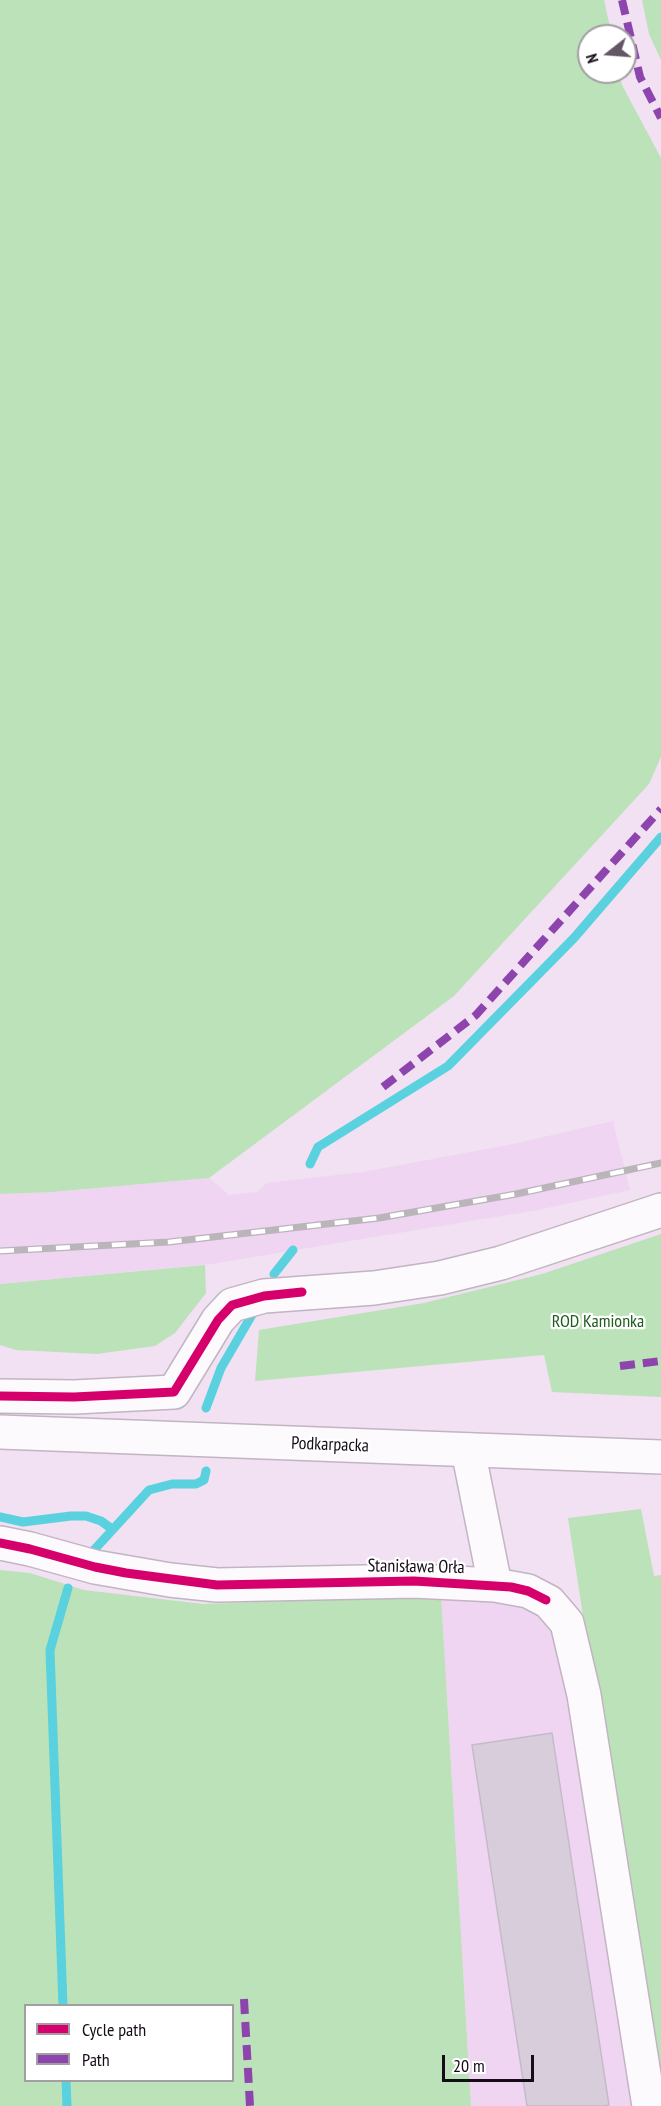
<!DOCTYPE html>
<html>
<head>
<meta charset="utf-8">
<style>
	body { margin:0 }
	#map { position:relative; width:661px; height:2106px; overflow:hidden; background:#f1e1f2; font-family:"PT Sans Narrow",sans-serif }
	canvas { display:block }
	.legend { position:absolute; left:24px; top:2004px; width:210px; height:78px; box-sizing:border-box; background:#fff; border:2px solid #a29ea2; margin:0; padding:8px 10px; list-style:none; font-size:18px; color:#160c17 }
	.legend li { display:flex; align-items:center; gap:12px; height:30px }
	.legend b { width:30px; border:2px solid #a29ea2 }
	.north { position:absolute; left:577px; top:24px; width:60px; height:60px; box-sizing:border-box; background:#fff; border:2px solid #a29ea2; border-radius:50%; rotate:253deg; font-size:16px; font-weight:700; line-height:24px; text-align:center; color:#160c17 }
	.north::after { content:''; display:block; margin:auto; width:21px; height:27px; background:#635764; clip-path:polygon(50% 0,100% 100%,50% 72%,0 100%) }
	.scale { position:absolute; left:442px; top:2055px; width:92px; height:27px; box-sizing:border-box; border:3px solid #160c17; border-top:0; padding-left:8px; font-size:18px; line-height:21px; white-space:nowrap; color:#160c17; -webkit-text-stroke:4px #fff; paint-order:stroke }
</style>
</head>
<body>
<div id="map">
<canvas width="661" height="2106"></canvas>
<ul class="legend">
<li><b style="height:8px;background:#d6006c"></b>Cycle path</li>
<li><b style="height:8px;background:#8e44ad"></b>Path</li>
</ul>
<div class="north">N</div>
<div class="scale">20 m</div>
</div>
<script>
const context = document.querySelector('canvas').getContext('2d');
context.lineJoin = 'round';
function fill(path, color) {
  context.fillStyle = color;
  context.fill(path, 'evenodd');
}
function toPath(rows) {
  const path = new Path2D();
  for (const r of rows) {
    path.moveTo(r[0], r[1]);
    for (let i = 2; i < r.length; i += 2) path.lineTo(r[i], r[i + 1]);
  }
  return path;
}
function stroke(path, color, width, dash) {
  context.strokeStyle = color;
  context.lineWidth = width;
  context.lineCap = dash ? 'butt' : 'round';
  context.setLineDash(dash || []);
  context.stroke(path);
}
function write(font, color, halo, rows, align = 'center') {
  context.font = font + ' "PT Sans Narrow",sans-serif';
  context.lineWidth = 4.5;
  context.setLineDash([]);
  context.textBaseline = 'middle';
  context.strokeStyle = halo;
  context.fillStyle = color;
  for (const [text, x, y, turn = 0] of rows) {
    context.save();
    context.translate(x, y);
    context.rotate((+turn || 0) * Math.PI / 180);
    context.textAlign = isNaN(turn) ? turn : align;
    if (halo) context.strokeText(text, 0, 0);
    context.fillText(text, 0, 0);
    context.restore();
  }
}
fill(toPath([
	[613,1121,630,1190,538,1210,211,1264,0,1284,0,1194,52,1192,209,1178,229,1195,257,1192,267,1183,363,1172,513,1144],
	[441,1595,514,1601,551,1621,562,1636,638,2106,471,2106]
]), '#efd5f2');
fill(toPath([
	[0,0,604,0,612,36,589,36,589,72,619,72,622,85,661,158,661,757,649,784,454,996,209,1178,52,1192,0,1194],
	[642,0,661,0,661,60,649,34],
	[661,1234,661,1397,552,1392,544,1355,255,1381,259,1330,424,1303,542,1274],
	[205,1265,206,1293,175,1333,155,1346,97,1354,16,1350,0,1345,0,1284],
	[641,1509,654,1576,661,1575,661,2106,658,2106,568,1518],
	[0,1570,30,1573,84,1590,203,1604,441,1595,471,2106,0,2106],
	[26,2006,232,2006,232,2080,26,2080]
]), '#bce2ba');
stroke(toPath([
	[310,1164,318,1147,448,1066,574,938,661,837],
	[274,1274,293,1250],
	[206,1408,221,1368,253,1313],
	[0,1517,23,1522,71,1516,86,1516,101,1521,112,1529],
	[94,1550,149,1490,172,1484,196,1484,204,1480,206,1471],
	[63,2006,50,1650,68,1588],
	[66,2080,67,2106]
]), '#59d1de', 9);
const building = toPath([
	[552,1733,609,2105,604,2106,527,2106,472,1745,552,1733]
]);
fill(building, '#d7cddb');
stroke(building, '#c4bac9', 1.5);
const minor = toPath([
	[0,1396,74,1397,174,1392,218,1320,232,1305,264,1296,374,1288,440,1278,501,1263,661,1210],
	[468,1450,495,1585],
	[0,1543,30,1549,95,1567,170,1580,217,1585,414,1581,495,1585,528,1591,549,1602,567,1623,584,1695,649,2106]
]);
const major = toPath([
	[0,1432,661,1457]
]);
stroke(minor, '#c1b5c2', 36);
stroke(major, '#c1b5c2', 36);
stroke(minor, '#fdfafd', 33);
stroke(major, '#fdfafd', 33);
const rail = toPath([
	[0,1251,169,1242,379,1218,516,1194,661,1163]
]);
stroke(rail, '#b9b5b9', 7);
stroke(rail, '#fff', 4.5, [14]);
stroke(toPath([
	[622,0,640,77,661,118],
	[383,1087,476,1015,661,809],
	[620,1366,661,1361],
	[244,1999,250,2106]
]), '#8e44ad', 8, [15, 8]);
stroke(toPath([
	[0,1396,74,1397,174,1392,218,1320,232,1305,264,1296,302,1292],
	[0,1543,30,1549,95,1567,126,1573,217,1585,414,1581,511,1587,528,1591,546,1600]
]), '#d6006c', 9);
write('18px', '#1e5c1e', '#fff', [
	["ROD Kamionka",598,1322]
]);
write('18px', '#160c17', '#fff', [
	["Podkarpacka",330,1445,2],
	["Stanisława Orła",416,1567,1]
]);
</script>
</body>
</html>
